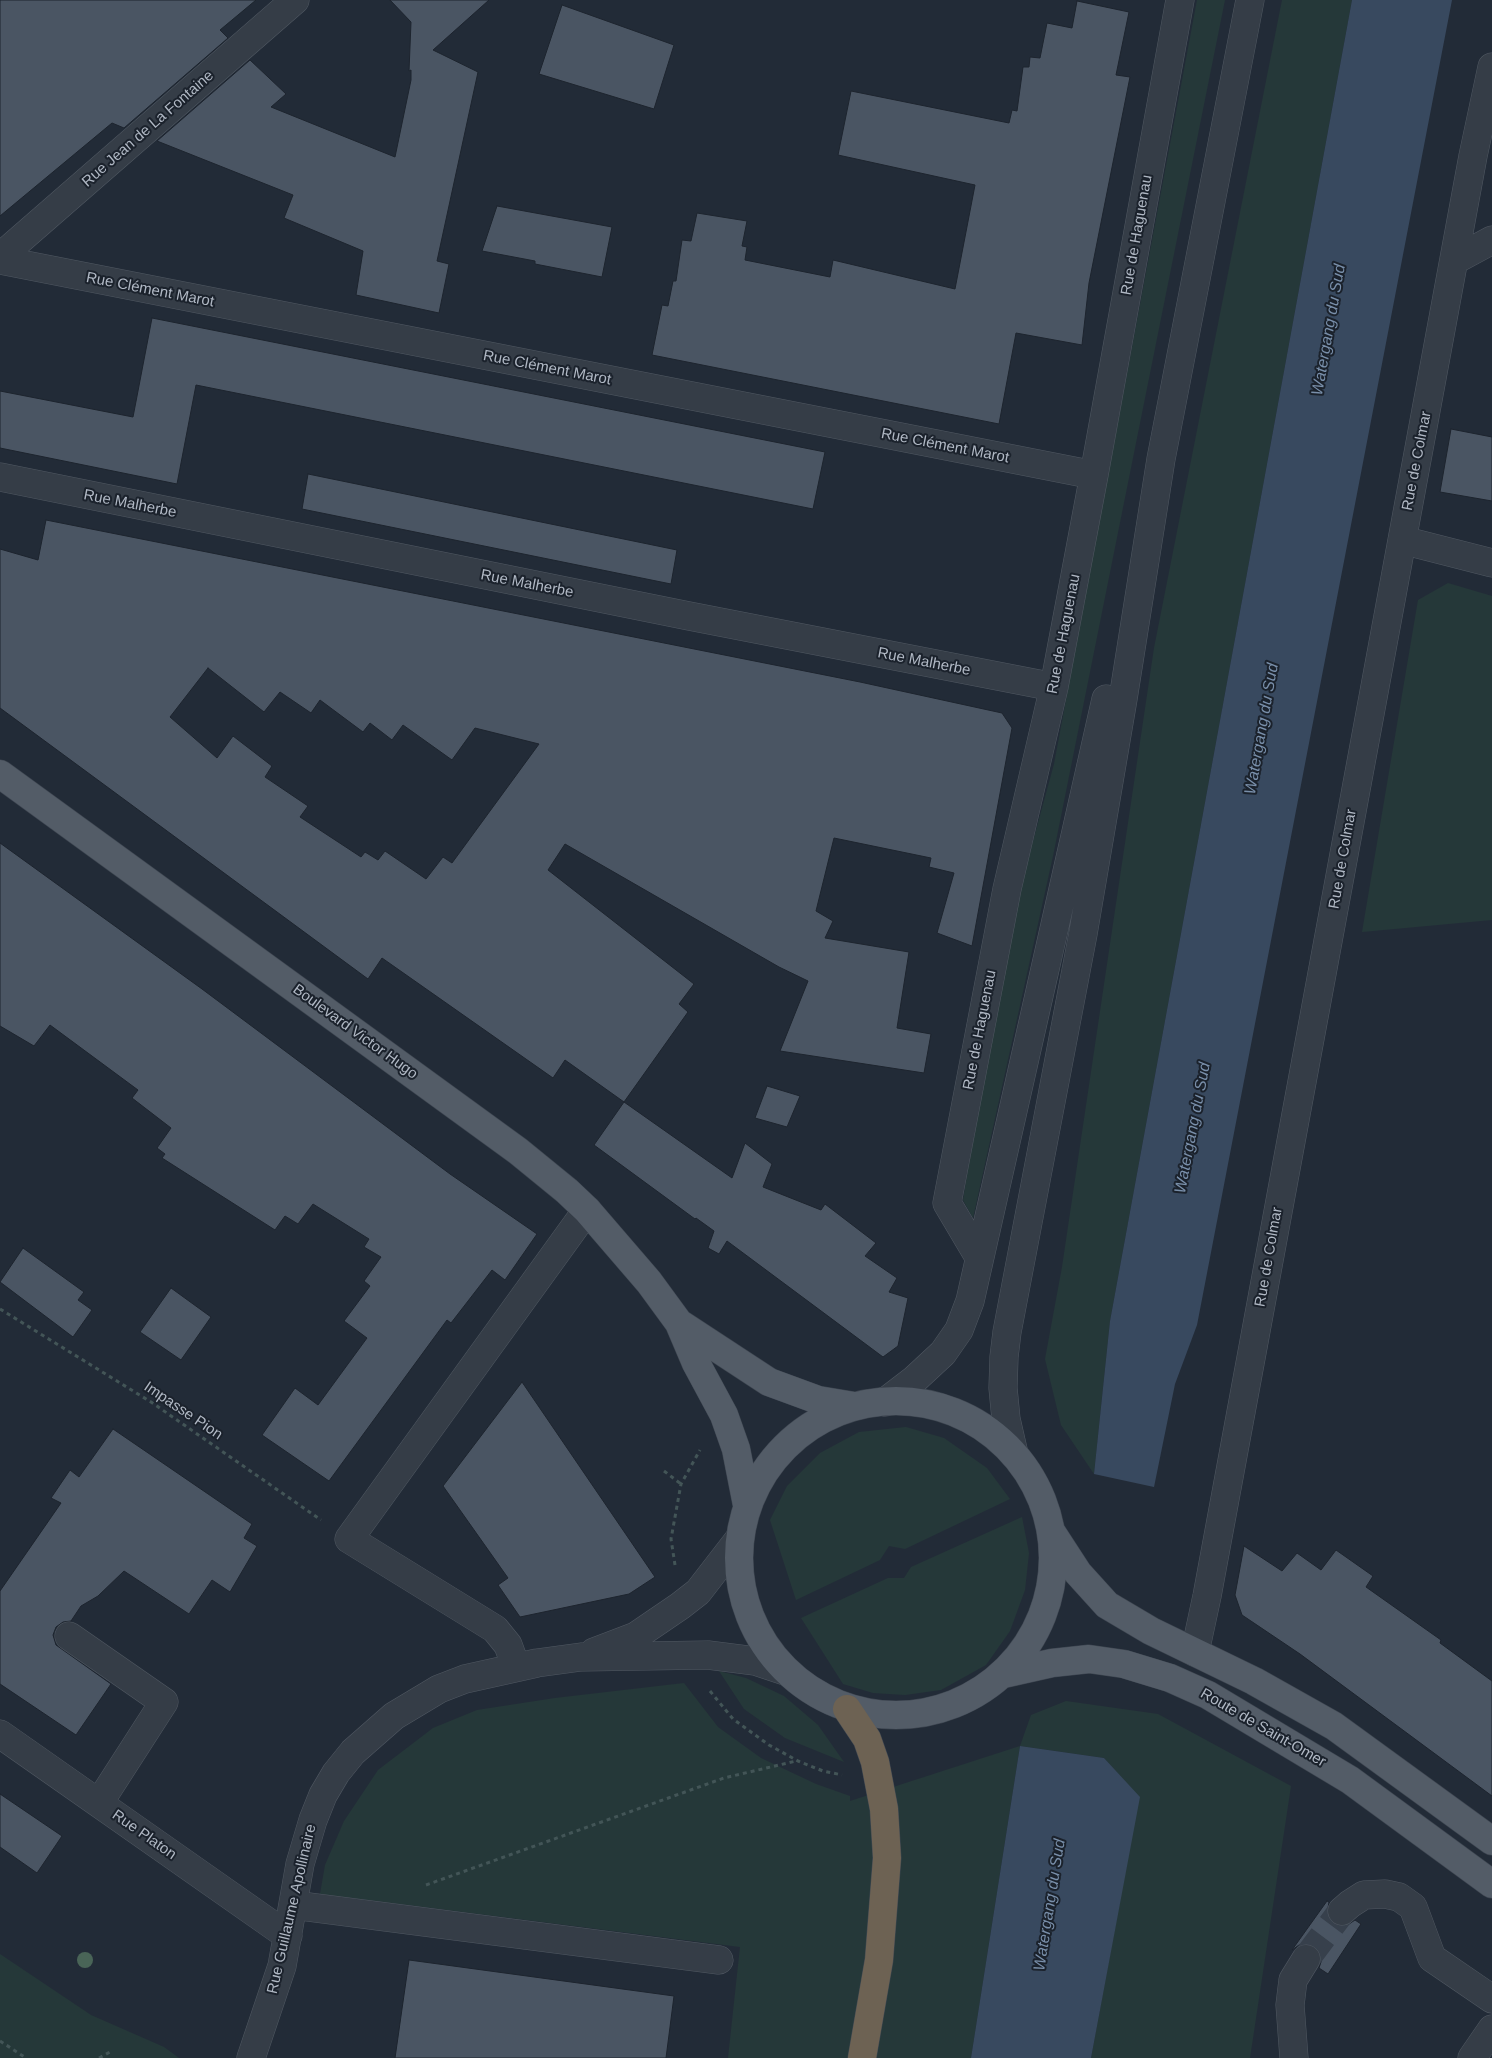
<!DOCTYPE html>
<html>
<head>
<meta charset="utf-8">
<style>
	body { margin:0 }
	canvas { display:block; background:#222b37 }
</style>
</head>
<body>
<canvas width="1492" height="2058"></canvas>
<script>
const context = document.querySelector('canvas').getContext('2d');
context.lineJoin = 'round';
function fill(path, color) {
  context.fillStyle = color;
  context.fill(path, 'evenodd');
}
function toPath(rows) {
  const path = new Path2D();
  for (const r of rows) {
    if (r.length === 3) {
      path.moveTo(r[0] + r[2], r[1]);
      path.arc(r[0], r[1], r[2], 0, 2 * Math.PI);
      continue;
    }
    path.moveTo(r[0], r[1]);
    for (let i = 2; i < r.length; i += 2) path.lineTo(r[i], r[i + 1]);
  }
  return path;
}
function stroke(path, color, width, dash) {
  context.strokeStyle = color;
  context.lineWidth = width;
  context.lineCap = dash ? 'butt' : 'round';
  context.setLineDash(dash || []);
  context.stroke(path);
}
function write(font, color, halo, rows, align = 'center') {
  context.font = font + ' Arial,sans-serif';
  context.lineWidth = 4;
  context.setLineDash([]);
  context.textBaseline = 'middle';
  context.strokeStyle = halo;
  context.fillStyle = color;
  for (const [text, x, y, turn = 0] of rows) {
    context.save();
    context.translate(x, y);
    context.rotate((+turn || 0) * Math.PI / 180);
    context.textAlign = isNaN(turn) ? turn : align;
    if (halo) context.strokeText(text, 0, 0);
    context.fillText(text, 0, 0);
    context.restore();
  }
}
fill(toPath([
	[1197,0,1225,0,1053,856,973,1218,963,1200,967,1175,1020,889,1054,764],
	[1282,0,1352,0,1110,1321,1094,1474,1061,1425,1045,1359,1062,1267,1154,648],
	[1448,583,1492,596,1492,920,1362,932,1418,600],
	[906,1427,944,1438,987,1468,1010,1499,905,1549,889,1546,880,1560,796,1600,770,1520,787,1486,820,1453,859,1432],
	[1022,1517,1029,1553,1025,1590,1010,1631,986,1665,941,1690,905,1695,873,1693,843,1684,801,1618,888,1578,904,1578,911,1567],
	[719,1671,746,1678,784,1696,818,1725,844,1762,785,1738,744,1709],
	[684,1683,718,1727,761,1758,816,1784,850,1796,850,1801,1020,1746,1031,1715,1066,1701,1158,1714,1291,1786,1250,2058,1091,2058,1139,1797,1104,1758,1020,1746,971,2058,728,2058,740,1947,320,1894,325,1865,344,1821,378,1770,433,1728,477,1710,555,1698],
	[0,1954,91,2015,164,2047,179,2058,0,2058]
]), '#253839');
fill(toPath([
	[1352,0,1452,0,1197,1325,1175,1384,1154,1487,1094,1474,1110,1321],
	[1020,1746,1104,1758,1140,1797,1091,2058,971,2058]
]), '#38495f');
const building = toPath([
	[0,0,256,0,220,30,228,38,124,128,112,123,0,216,0,0],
	[390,0,489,0,433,50,478,72,437,261,449,264,439,313,356,295,363,251,284,218,293,195,157,141,250,60,286,94,271,107,395,157,411,80,411,70,409,71,411,22,390,0],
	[1077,1,1129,12,1116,75,1130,77,1089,283,1082,345,1016,333,999,424,652,355,662,305,668,306,673,281,676,281,682,240,691,241,697,213,747,221,742,246,747,247,745,260,830,277,833,260,955,289,975,185,838,155,851,91,1009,123,1012,110,1017,111,1023,67,1029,67,1030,57,1040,58,1047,23,1072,28,1077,1],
	[562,5,674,45,654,109,539,74,562,5],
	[497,206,612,227,602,277,535,264,535,261,482,251,497,206],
	[152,318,825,452,813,509,196,385,177,484,0,448,0,391,133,417,152,318],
	[1451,429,1492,437,1492,501,1440,492,1451,429],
	[308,474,677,550,671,584,302,509,308,474],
	[46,520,860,682,1002,713,1012,728,972,946,937,933,954,873,929,867,931,858,834,838,816,911,833,921,825,938,909,952,897,1028,931,1034,924,1073,780,1051,808,981,779,967,565,844,548,870,694,984,679,1004,688,1012,624,1102,732,1178,745,1143,772,1164,763,1187,821,1210,825,1204,876,1243,865,1256,897,1278,889,1292,908,1298,898,1346,883,1357,727,1241,719,1254,708,1248,714,1231,696,1218,695,1219,594,1145,624,1102,565,1060,553,1078,382,958,368,979,0,708,0,549,38,560,46,520],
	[208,668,264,712,280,692,311,713,320,700,363,732,370,723,392,740,403,725,452,760,475,728,539,744,452,863,443,857,426,879,385,851,378,860,365,852,361,857,300,817,308,806,265,777,272,766,233,736,217,758,170,717,208,668],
	[0,843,202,989,450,1174,537,1234,505,1280,492,1270,451,1323,447,1320,329,1481,262,1435,295,1388,318,1405,367,1338,344,1321,370,1286,364,1281,381,1257,364,1247,369,1239,313,1204,298,1224,285,1216,275,1230,162,1158,165,1154,157,1148,171,1128,132,1098,138,1090,50,1025,34,1046,0,1026,0,843],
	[767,1086,800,1096,787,1127,755,1118,767,1086],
	[23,1248,84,1292,78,1300,92,1310,73,1337,0,1282,23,1248],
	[171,1288,211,1317,181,1360,140,1332,171,1288],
	[522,1382,655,1577,629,1594,520,1617,498,1585,508,1578,443,1486,522,1382],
	[113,1429,252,1524,244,1538,257,1546,230,1592,212,1580,189,1614,124,1571,98,1596,81,1606,71,1621,63,1622,56,1627,53,1635,56,1645,111,1684,76,1735,0,1684,0,1591,61,1503,51,1498,70,1470,79,1477,113,1429],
	[1244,1546,1282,1571,1297,1553,1321,1570,1336,1550,1373,1576,1366,1587,1441,1640,1440,1643,1492,1681,1492,1796,1300,1654,1242,1615,1235,1595,1244,1546],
	[0,1794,62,1836,37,1873,0,1847,0,1794],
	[1327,1901,1329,1902,1327,1914,1331,1922,1337,1926,1346,1926,1355,1920,1361,1924,1328,1974,1319,1968,1322,1959,1320,1952,1315,1946,1306,1943,1299,1945,1292,1950,1327,1901],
	[409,1960,674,1996,666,2058,395,2058,409,1960]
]);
fill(building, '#4a5563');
stroke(building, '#1d242e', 1);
stroke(toPath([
	[1306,1959,1342,1911]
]), '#37404c', 28, [28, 14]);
const minor = toPath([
	[0,257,295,0],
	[0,260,1094,475],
	[1455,260,1492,240],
	[0,477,689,616,1054,687],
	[1402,540,1492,563],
	[979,1257,947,1203,1007,889,1054,687,1094,475,1180,0],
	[885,1402,915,1379,943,1353,959,1330,970,1301,1106,699],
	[1014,1454,1006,1419,1003,1388,1004,1357,1007,1332,1083,934,1123,699,1161,459,1250,0],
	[69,1636,164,1702,99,1803],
	[594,1652,636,1636,680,1606,698,1592,739,1539],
	[1195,1652,1207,1596,1473,156,1492,67],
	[516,1667,508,1645,495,1629,349,1539,587,1210],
	[0,1734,288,1936],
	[293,1905,719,1960],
	[1342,1911,1350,1904,1364,1895,1385,1894,1399,1897,1413,1907,1432,1958,1492,1999],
	[251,2058,282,1966,300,1864,313,1820,323,1795,336,1773,353,1752,394,1716,439,1689,465,1679,537,1663,581,1657,708,1655,755,1661,785,1671],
	[1294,2058,1290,2005,1293,1980,1306,1959],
	[1472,2058,1492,2029]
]);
const major = toPath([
	[0,774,518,1151,567,1191,587,1210,649,1282,679,1323,696,1363,724,1415,736,1449,747,1505],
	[679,1323,769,1382,818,1400,854,1406],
	[896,1558,157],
	[1052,1533,1078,1573,1107,1605,1151,1631,1254,1681,1334,1726,1492,1841],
	[1003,1674,1052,1663,1089,1659,1124,1664,1170,1678,1208,1695,1350,1780,1492,1884]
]);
const highway = toPath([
	[847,1709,867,1739,875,1762,884,1809,887,1858,879,1960,862,2058]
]);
stroke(minor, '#505862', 29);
stroke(major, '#3e4651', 29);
stroke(highway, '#404852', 29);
stroke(toPath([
	[0,1309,151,1402,321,1520],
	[664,1471,681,1484],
	[675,1565,671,1539,681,1484,700,1450],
	[710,1691,733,1719,769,1745,798,1761,823,1771,842,1775],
	[426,1885,724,1778,796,1761],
	[0,2041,26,2058],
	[99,2058,110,2052]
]), '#435557', 3, [4, 4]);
stroke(minor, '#353d47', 28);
stroke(major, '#535c67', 28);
stroke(highway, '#6d6253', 28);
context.fillStyle = '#496457';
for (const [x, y] of [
	[85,1960]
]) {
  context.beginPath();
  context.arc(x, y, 8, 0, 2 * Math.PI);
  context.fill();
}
write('15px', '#b0b8c4', '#1b222c', [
	["Rue Jean de La Fontaine",148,129,-41],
	["Rue de Haguenau",1137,235,-80],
	["Rue Clément Marot",150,290,11],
	["Rue Clément Marot",547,368,11],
	["Rue Clément Marot",945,446,11],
	["Rue de Colmar",1417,461,-79],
	["Rue Malherbe",130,504,11],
	["Rue Malherbe",527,584,11],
	["Rue de Haguenau",1064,634,-79],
	["Rue Malherbe",924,662,11],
	["Rue de Colmar",1343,859,-80],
	["Rue de Haguenau",980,1030,-79],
	["Boulevard Victor Hugo",355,1032,36],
	["Rue de Colmar",1269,1257,-80],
	["Impasse Pion",183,1411,34],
	["Route de Saint-Omer",1263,1728,30],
	["Rue Platon",144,1835,35],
	["Rue Guillaume Apollinaire",292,1909,-77]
]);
write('italic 16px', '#798faa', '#1b222c', [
	["Watergang du Sud",1329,330,-80],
	["Watergang du Sud",1262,729,-80],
	["Watergang du Sud",1193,1128,-79],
	["Watergang du Sud",1050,1905,-81]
]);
</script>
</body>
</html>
